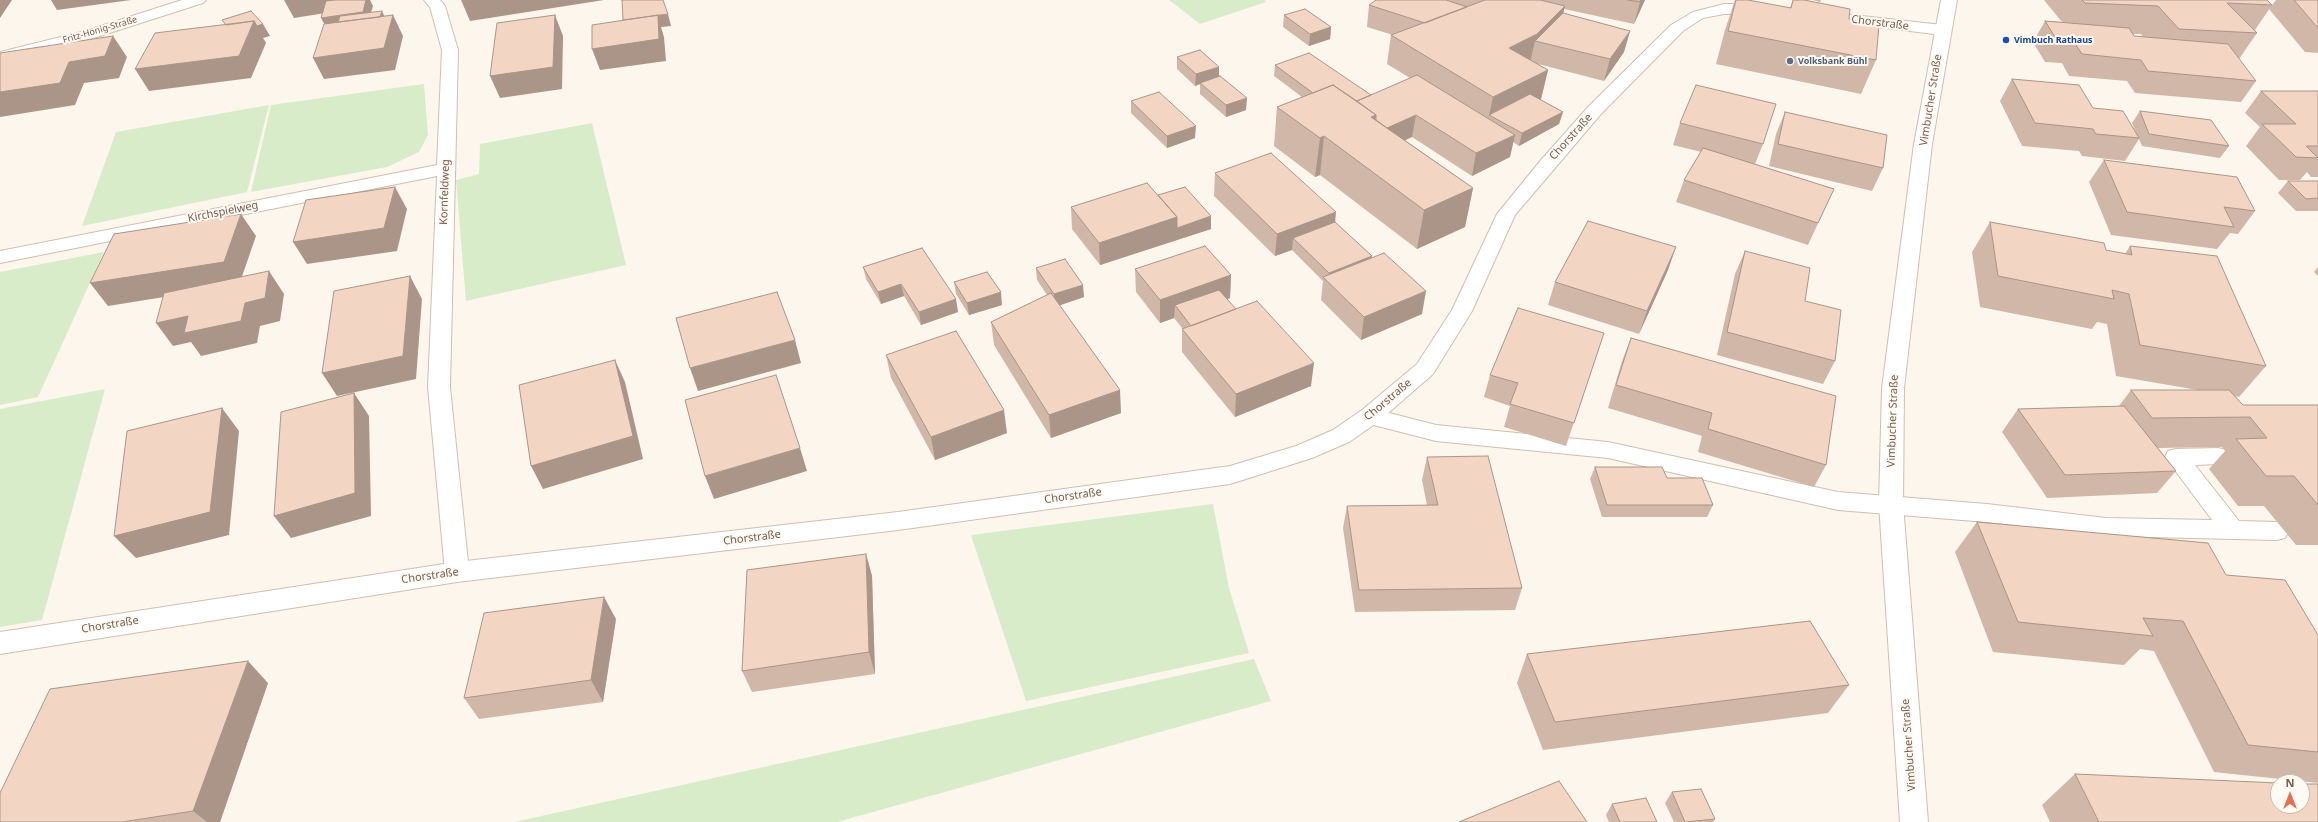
<!DOCTYPE html>
<html>
<head>
<meta charset="utf-8">
<style>
	body { margin:0 }
	#map { position:relative; width:2318px; height:822px; overflow:hidden; background:#fdf6ec; font-family:"Noto Sans",sans-serif }
	canvas { display:block }
	.north { position:absolute; left:2270px; top:774px; width:40px; height:40px; box-sizing:border-box; background:#fffaf3; border:1px solid #cabbb1; border-radius:50%; rotate:0deg; font-size:11px; font-weight:700; line-height:16px; text-align:center; color:#7a5c4d }
	.north::after { content:''; display:block; margin:auto; width:14px; height:18px; background:#e76f51; clip-path:polygon(50% 0,100% 100%,50% 72%,0 100%) }
</style>
</head>
<body>
<div id="map">
<canvas width="2318" height="822"></canvas>
<div class="north">N</div>
</div>
<script>
const context = document.querySelector('canvas').getContext('2d');
context.lineJoin = 'round';
function fill(path, color) {
  context.fillStyle = color;
  context.fill(path, 'evenodd');
}
function toPath(rows) {
  const path = new Path2D();
  for (const r of rows) {
    path.moveTo(r[0], r[1]);
    for (let i = 2; i < r.length; i += 2) path.lineTo(r[i], r[i + 1]);
  }
  return path;
}
function stroke(path, color, width, dash) {
  context.strokeStyle = color;
  context.lineWidth = width;
  context.lineCap = dash ? 'butt' : 'round';
  context.setLineDash(dash || []);
  context.stroke(path);
}
function write(font, color, halo, rows, align = 'center') {
  context.font = font + ' "Noto Sans",sans-serif';
  context.lineWidth = 4;
  context.setLineDash([]);
  context.textBaseline = 'middle';
  context.strokeStyle = halo;
  context.fillStyle = color;
  for (const [text, x, y, turn = 0] of rows) {
    context.save();
    context.translate(x, y);
    context.rotate((+turn || 0) * Math.PI / 180);
    context.textAlign = isNaN(turn) ? turn : align;
    if (halo) context.strokeText(text, 0, 0);
    context.fillText(text, 0, 0);
    context.restore();
  }
}
fill(toPath([
	[1169,0,1264,0,1266,2,1200,24],
	[424,84,428,135,419,152,387,167,251,192,271,105],
	[269,105,247,192,82,226,116,132],
	[592,123,626,265,466,301,456,180,479,174,480,144],
	[104,252,38,397,0,405,0,272],
	[105,389,42,620,0,627,0,409],
	[1213,504,1229,588,1249,653,1026,701,971,535],
	[1254,659,1271,701,837,822,514,822]
]), '#d8ecc9');
const service = toPath([
	[439,379,447,382,450,387,469,572,466,579,457,582,448,579,445,572,428,387,431,382,439,379],
	[1370,408,1436,425,1608,442,1838,492,1987,504,2106,518,2212,520,2165,457,2168,451,2176,449,2218,448,2226,450,2229,456,2226,462,2218,464,2195,465,2239,521,2277,522,2285,524,2289,531,2285,538,2277,540,2106,536,1987,522,1838,510,1608,458,1436,441,1362,422,1359,416,1362,410,1370,408]
]);
const minor = toPath([
	[182,0,206,0,203,3,97,37,0,62,0,52,85,31,182,0],
	[424,0,440,0,445,6,458,50,450,387,447,392,439,395,431,392,428,387,437,176,0,263,0,251,437,165,442,50,430,7,424,0],
	[1724,4,1762,4,1767,6,1770,9,1767,12,1762,14,1724,14,1703,18,1683,31,1601,114,1515,215,1472,311,1433,374,1378,422,1349,442,1312,458,1230,484,898,530,457,582,0,654,0,632,457,562,898,512,1230,466,1296,446,1333,430,1362,410,1417,364,1452,310,1497,214,1541,160,1589,106,1671,25,1693,12,1724,4],
	[1818,11,1942,25,1948,27,1950,30,1948,33,1942,35,1813,19,1810,16,1813,13,1818,11]
]);
const tertiary = toPath([
	[1941,0,1957,0,1932,144,1904,388,1903,504,1928,822,1900,822,1879,504,1882,388,1914,144,1941,0]
]);
stroke(service, '#d1beb0', 2);
stroke(minor, '#d1beb0', 2);
stroke(tertiary, '#d1beb0', 2);
fill(service, '#fff');
fill(minor, '#fff');
fill(tertiary, '#fff');
fill(toPath([
	[1376,0,1645,0,1634,24,1564,9,1563,13,1630,31,1624,52,1604,81,1538,64,1548,70,1541,99,1540,99,1563,112,1559,124,1519,146,1513,142,1510,157,1472,176,1412,137,1405,140,1473,188,1465,227,1417,249,1320,175,1315,177,1274,146,1277,107,1302,97,1274,76,1275,65,1371,95,1410,78,1387,64,1391,35,1393,35,1367,27,1369,5],
	[1735,0,1790,8,1793,0,1804,0,1849,19,1876,60,1861,94,1716,64,1725,30],
	[1813,0,1821,0,1820,2],
	[2044,0,2267,0,2272,5,2255,30,2257,33,2239,59,2256,81,2241,102,2135,93,2127,81,2069,76,2062,63,2045,62,2033,42,2045,21,2062,22],
	[2133,34,2141,34,2143,37,2134,36],
	[2276,0,2318,0,2318,53,2305,52,2269,9],
	[1284,15,1331,27,1330,39,1309,46,1283,27],
	[1177,57,1219,76,1246,110,1226,117,1200,94,1200,84,1195,86,1177,69],
	[2012,79,2093,108,2136,133,2132,123,2140,111,2229,146,2220,158,2142,146,2139,139,2125,161,2082,156,2079,151,2022,146,2000,101],
	[2261,91,2318,91,2318,177,2311,177,2307,172,2300,180,2279,180,2246,146,2260,127,2245,113],
	[1131,101,1195,138,1167,148,1131,113],
	[1785,112,1883,168,1872,191,1769,166,1776,134],
	[1680,123,1763,144,1755,164,1834,189,1808,245,1676,202,1684,180,1701,152,1673,145],
	[2104,160,2255,211,2238,234,2230,233,2217,249,2111,235,2089,182],
	[1215,173,1335,222,1372,256,1372,258,1422,314,1361,340,1321,300,1323,281,1292,250,1275,256,1214,196],
	[2288,181,2318,181,2318,211,2296,211,2278,193],
	[1158,195,1211,216,1211,229,1100,265,1072,229,1071,207],
	[1990,222,2106,250,2125,254,2130,246,2266,366,2239,397,2235,396,2243,405,2318,405,2318,545,2296,545,2264,506,2238,506,2209,469,2225,451,2222,447,2158,448,2176,471,2157,493,2047,498,2002,432,2018,409,2119,406,2131,390,2198,390,2116,376,2107,324,2097,322,2092,329,1980,307,1972,252],
	[1745,251,1805,301,1835,361,1823,384,1717,355,1735,274],
	[863,267,958,312,921,325,904,296,881,304,866,279],
	[2318,267,2318,276,2314,272],
	[1036,268,1084,297,1059,305,1121,413,1051,438,994,345,991,322,1047,295,1037,280],
	[1135,269,1231,275,1230,298,1227,299,1236,309,1311,386,1235,417,1182,352,1182,329,1183,329,1174,318,1160,323,1136,292],
	[1668,270,1639,334,1548,305,1555,282],
	[954,282,1002,305,969,315,956,294],
	[1604,333,1566,446,1504,427,1510,406,1484,397,1490,375],
	[1631,338,1826,465,1814,487,1698,452,1702,436,1608,408,1622,361],
	[886,355,1007,433,935,460,891,378],
	[1427,457,1522,588,1515,610,1355,612,1343,528,1347,506,1427,505,1422,480],
	[1595,467,1667,478,1713,505,1707,517,1602,517,1590,479],
	[1977,522,2226,575,2318,635,2318,783,2214,772,2154,651,2140,649,2124,665,1993,652,1955,552],
	[866,554,872,576,875,674,752,692,742,671],
	[616,619,603,702,479,719,464,698],
	[1527,654,1849,685,1828,713,1543,750,1517,683],
	[268,683,220,822,0,822],
	[2075,774,2318,822,2050,822,2042,805],
	[1672,792,1715,819,1713,822,1674,822,1665,803],
	[1612,804,1657,822,1609,822,1606,815]
]), '#d1b7a8');
fill(toPath([
	[0,0,12,0,0,18],
	[51,0,131,0,57,10],
	[284,0,360,0,357,8,294,18],
	[366,0,370,0,373,6,368,23,327,29,321,18],
	[461,0,604,0,470,21],
	[1641,0,1645,0,1634,24,1640,2],
	[1565,6,1558,34,1535,41,1530,62,1509,48],
	[382,11,387,22,341,44],
	[668,14,671,26,661,27,664,37,666,61,600,70,592,49,623,20],
	[393,15,403,36,395,70,324,79,313,58],
	[555,15,563,36,562,89,500,98,490,76],
	[254,21,263,24,270,36,263,38,266,43,251,78,149,91,135,69],
	[1331,27,1330,39,1309,46,1310,34],
	[1630,31,1624,52,1604,81,1610,59],
	[113,36,127,57,119,78,84,83,75,105,0,117,0,92,69,62],
	[1219,67,1219,78,1200,83,1200,84,1195,86,1196,74],
	[1548,70,1541,99,1499,120,1489,115,1487,126,1493,97],
	[1247,98,1246,110,1226,117,1226,105],
	[1563,112,1559,124,1519,146,1522,133],
	[1376,115,1371,153,1371,117],
	[1416,115,1412,137,1377,153,1380,131],
	[1196,126,1195,138,1167,148,1167,136],
	[1515,135,1510,157,1472,176,1476,153],
	[1324,136,1320,175,1315,177,1320,138],
	[395,187,407,209,397,251,307,264,293,242],
	[1473,188,1465,227,1417,249,1424,210],
	[1336,212,1334,235,1293,238,1292,250,1275,256,1277,234],
	[241,214,256,236,239,285,108,306,90,283],
	[1211,216,1211,229,1177,240,1177,228],
	[1177,217,1177,240,1100,265,1099,243],
	[1676,247,1668,270,1639,334,1647,311],
	[1372,256,1371,269,1328,282,1329,273],
	[269,271,284,294,280,321,260,326,257,343,201,356,191,342,173,346,156,323,245,303],
	[1231,275,1230,298,1182,315,1175,305,1174,318,1160,323,1160,300],
	[410,276,422,299,416,379,337,396,322,373],
	[901,284,904,296,881,304,878,292],
	[1083,285,1084,297,1055,307,1054,294],
	[1426,291,1422,314,1361,340,1364,317],
	[1001,292,1002,305,969,315,967,303],
	[956,299,958,312,921,325,919,312],
	[795,340,801,363,698,391,690,368],
	[615,360,625,382,643,459,543,489,531,466],
	[1314,363,1311,386,1235,417,1236,394],
	[1120,390,1121,413,1051,438,1049,415],
	[354,393,369,416,371,516,291,538,274,516],
	[222,408,239,431,229,535,136,558,114,536],
	[1004,410,1007,433,935,460,931,437],
	[800,448,807,471,714,499,705,476],
	[866,554,872,576,875,674,869,652],
	[604,597,616,619,603,702,591,680],
	[248,661,268,683,220,822,207,822,193,811]
]), '#aa9588');
const building = toPath([
	[335,0,366,0,363,12,321,18,326,1,335,0],
	[622,0,663,0,668,14,623,20,622,0],
	[1376,0,1446,0,1467,7,1425,23,1369,5,1376,0],
	[1485,0,1540,0,1565,6,1537,34,1509,48,1548,70,1493,97,1391,35,1485,0],
	[1628,0,1641,0,1640,2,1628,0],
	[1736,0,1748,0,1791,8,1793,0,1804,0,1850,9,1849,19,1879,25,1876,60,1728,31,1736,0],
	[2082,0,2267,0,2272,5,2227,3,2257,33,2179,29,2158,6,2085,3,2082,0],
	[2294,0,2318,0,2318,28,2294,0],
	[1305,9,1331,27,1310,34,1284,15,1305,9],
	[251,11,263,24,257,26,254,21,226,25,222,20,251,11],
	[382,11,380,17,338,22,340,16,382,11],
	[1563,13,1630,31,1610,59,1535,41,1563,13],
	[393,15,384,48,313,58,324,24,393,15],
	[555,15,553,67,490,76,497,23,555,15],
	[658,15,659,39,592,49,592,25,658,15],
	[254,21,239,56,135,69,155,33,254,21],
	[2045,21,2129,28,2134,36,2228,44,2256,81,2148,71,2141,60,2082,54,2074,42,2057,40,2045,21],
	[113,36,105,56,69,62,60,83,0,92,0,53,113,36],
	[1200,50,1219,67,1196,74,1177,57,1200,50],
	[1309,53,1371,95,1357,101,1333,85,1313,93,1275,65,1309,53],
	[1417,75,1515,135,1476,153,1416,115,1387,128,1376,120,1376,115,1357,101,1417,75],
	[1220,76,1247,98,1226,105,1200,83,1220,76],
	[2012,79,2079,85,2093,108,2123,111,2139,138,2096,134,2093,129,2035,123,2012,79],
	[1333,85,1376,115,1371,117,1473,188,1424,210,1324,136,1320,138,1277,107,1333,85],
	[1696,85,1776,104,1763,144,1680,123,1696,85],
	[2261,91,2318,91,2318,146,2306,146,2318,158,2296,157,2262,124,2296,124,2261,91],
	[1159,92,1196,126,1167,136,1131,101,1159,92],
	[1530,94,1563,112,1522,133,1489,115,1530,94],
	[2140,111,2211,120,2229,146,2149,134,2140,111],
	[1785,112,1887,135,1883,168,1778,144,1785,112],
	[1703,148,1834,189,1818,223,1684,180,1703,148],
	[1271,153,1336,212,1277,234,1215,173,1271,153],
	[2104,160,2237,177,2255,211,2224,207,2234,227,2127,212,2104,160],
	[2288,181,2318,181,2318,198,2306,199,2288,181],
	[1147,183,1177,217,1099,243,1071,207,1147,183],
	[395,187,384,228,293,242,306,200,395,187],
	[1185,187,1211,216,1177,228,1177,217,1158,195,1185,187],
	[241,214,224,262,90,283,114,234,241,214],
	[1588,221,1676,247,1647,311,1555,282,1588,221],
	[1335,222,1372,256,1329,273,1293,238,1335,222],
	[1990,222,2104,243,2106,250,2132,255,2130,246,2217,256,2266,366,2140,345,2129,294,2112,290,2114,299,1998,276,1990,222],
	[1205,246,1231,275,1160,300,1135,269,1205,246],
	[922,248,956,299,919,312,901,284,878,292,863,267,922,248],
	[1745,251,1810,268,1805,301,1841,310,1835,361,1727,332,1745,251],
	[1384,253,1426,291,1364,317,1323,277,1384,253],
	[1065,259,1083,285,1054,294,1036,268,1065,259],
	[269,271,265,298,245,303,241,321,184,333,188,316,156,323,164,293,269,271],
	[987,272,1001,292,967,303,954,282,987,272],
	[410,276,403,356,322,373,334,291,410,276],
	[1219,290,1236,309,1191,326,1175,305,1219,290],
	[777,292,795,340,690,368,676,318,777,292],
	[1051,293,1120,390,1049,415,991,322,1051,293],
	[1257,301,1314,363,1236,394,1182,329,1257,301],
	[1518,308,1604,333,1574,423,1510,404,1518,383,1490,375,1518,308],
	[956,331,1004,410,931,437,886,355,956,331],
	[1631,338,1836,396,1826,465,1708,429,1712,413,1616,385,1631,338],
	[615,360,633,436,531,466,519,385,615,360],
	[776,375,800,448,705,476,685,400,776,375],
	[2131,390,2229,390,2243,405,2318,405,2318,505,2294,476,2266,476,2236,439,2267,438,2250,417,2152,418,2131,390],
	[354,393,355,493,274,516,281,412,354,393],
	[2124,406,2176,471,2065,475,2018,409,2124,406],
	[222,408,210,512,114,536,127,431,222,408],
	[1488,456,1522,588,1359,590,1347,506,1438,505,1427,457,1488,456],
	[1595,467,1662,467,1667,478,1702,478,1713,505,1607,505,1595,467],
	[1977,522,2208,543,2226,575,2285,580,2318,635,2318,752,2248,745,2183,621,2143,618,2153,636,2018,622,1977,522],
	[866,554,869,652,742,671,747,570,866,554],
	[604,597,591,680,464,698,484,613,604,597],
	[1810,621,1849,685,1555,722,1527,654,1810,621],
	[248,661,193,811,122,822,0,822,0,793,50,689,248,661],
	[2075,774,2278,783,2278,806,2302,806,2302,784,2318,784,2318,822,2099,822,2075,774],
	[1559,781,1587,822,1459,822,1559,781],
	[1701,789,1715,819,1685,822,1672,792,1701,789],
	[1646,798,1657,822,1620,822,1612,804,1646,798]
]);
fill(building, '#f3d5c3');
stroke(building, '#aa9588', 1);
for (const [x, y, r, color] of [
	[2006,40,4,"#1a4fb4"],
	[1790,61,4,"#5c6f8a"]
]) {
  const dot = new Path2D();
  dot.arc(x, y, r, 0, 2 * Math.PI);
  context.fillStyle = color;
  context.fill(dot);
  stroke(dot, '#fffaf3', 1.5);
}
write('9px', '#7a5c4d', '#fffaf3', [
	["Fritz-Hönig-Straße",100,30,-16]
]);
write('bold 9px', '#164399', '#fffaf3', [
	["Vimbuch Rathaus",2014,40]
], 'left');
write('bold 9px', '#4e5e75', '#fffaf3', [
	["Volksbank Bühl",1798,61]
], 'left');
write('11px', '#7a5c4d', '#fffaf3', [
	["Chorstraße",1880,23,7],
	["Vimbucher Straße",1931,100,-81],
	["Chorstraße",1571,137,-48],
	["Kornfeldweg",445,192,-88],
	["Kirchspielweg",223,212,-11],
	["Chorstraße",1388,400,-40],
	["Vimbucher Straße",1893,421,-88],
	["Chorstraße",1073,496,-8],
	["Chorstraße",752,538,-7],
	["Chorstraße",430,576,-8],
	["Chorstraße",110,625,-9],
	["Vimbucher Straße",1909,745,-94]
]);
</script>
</body>
</html>
